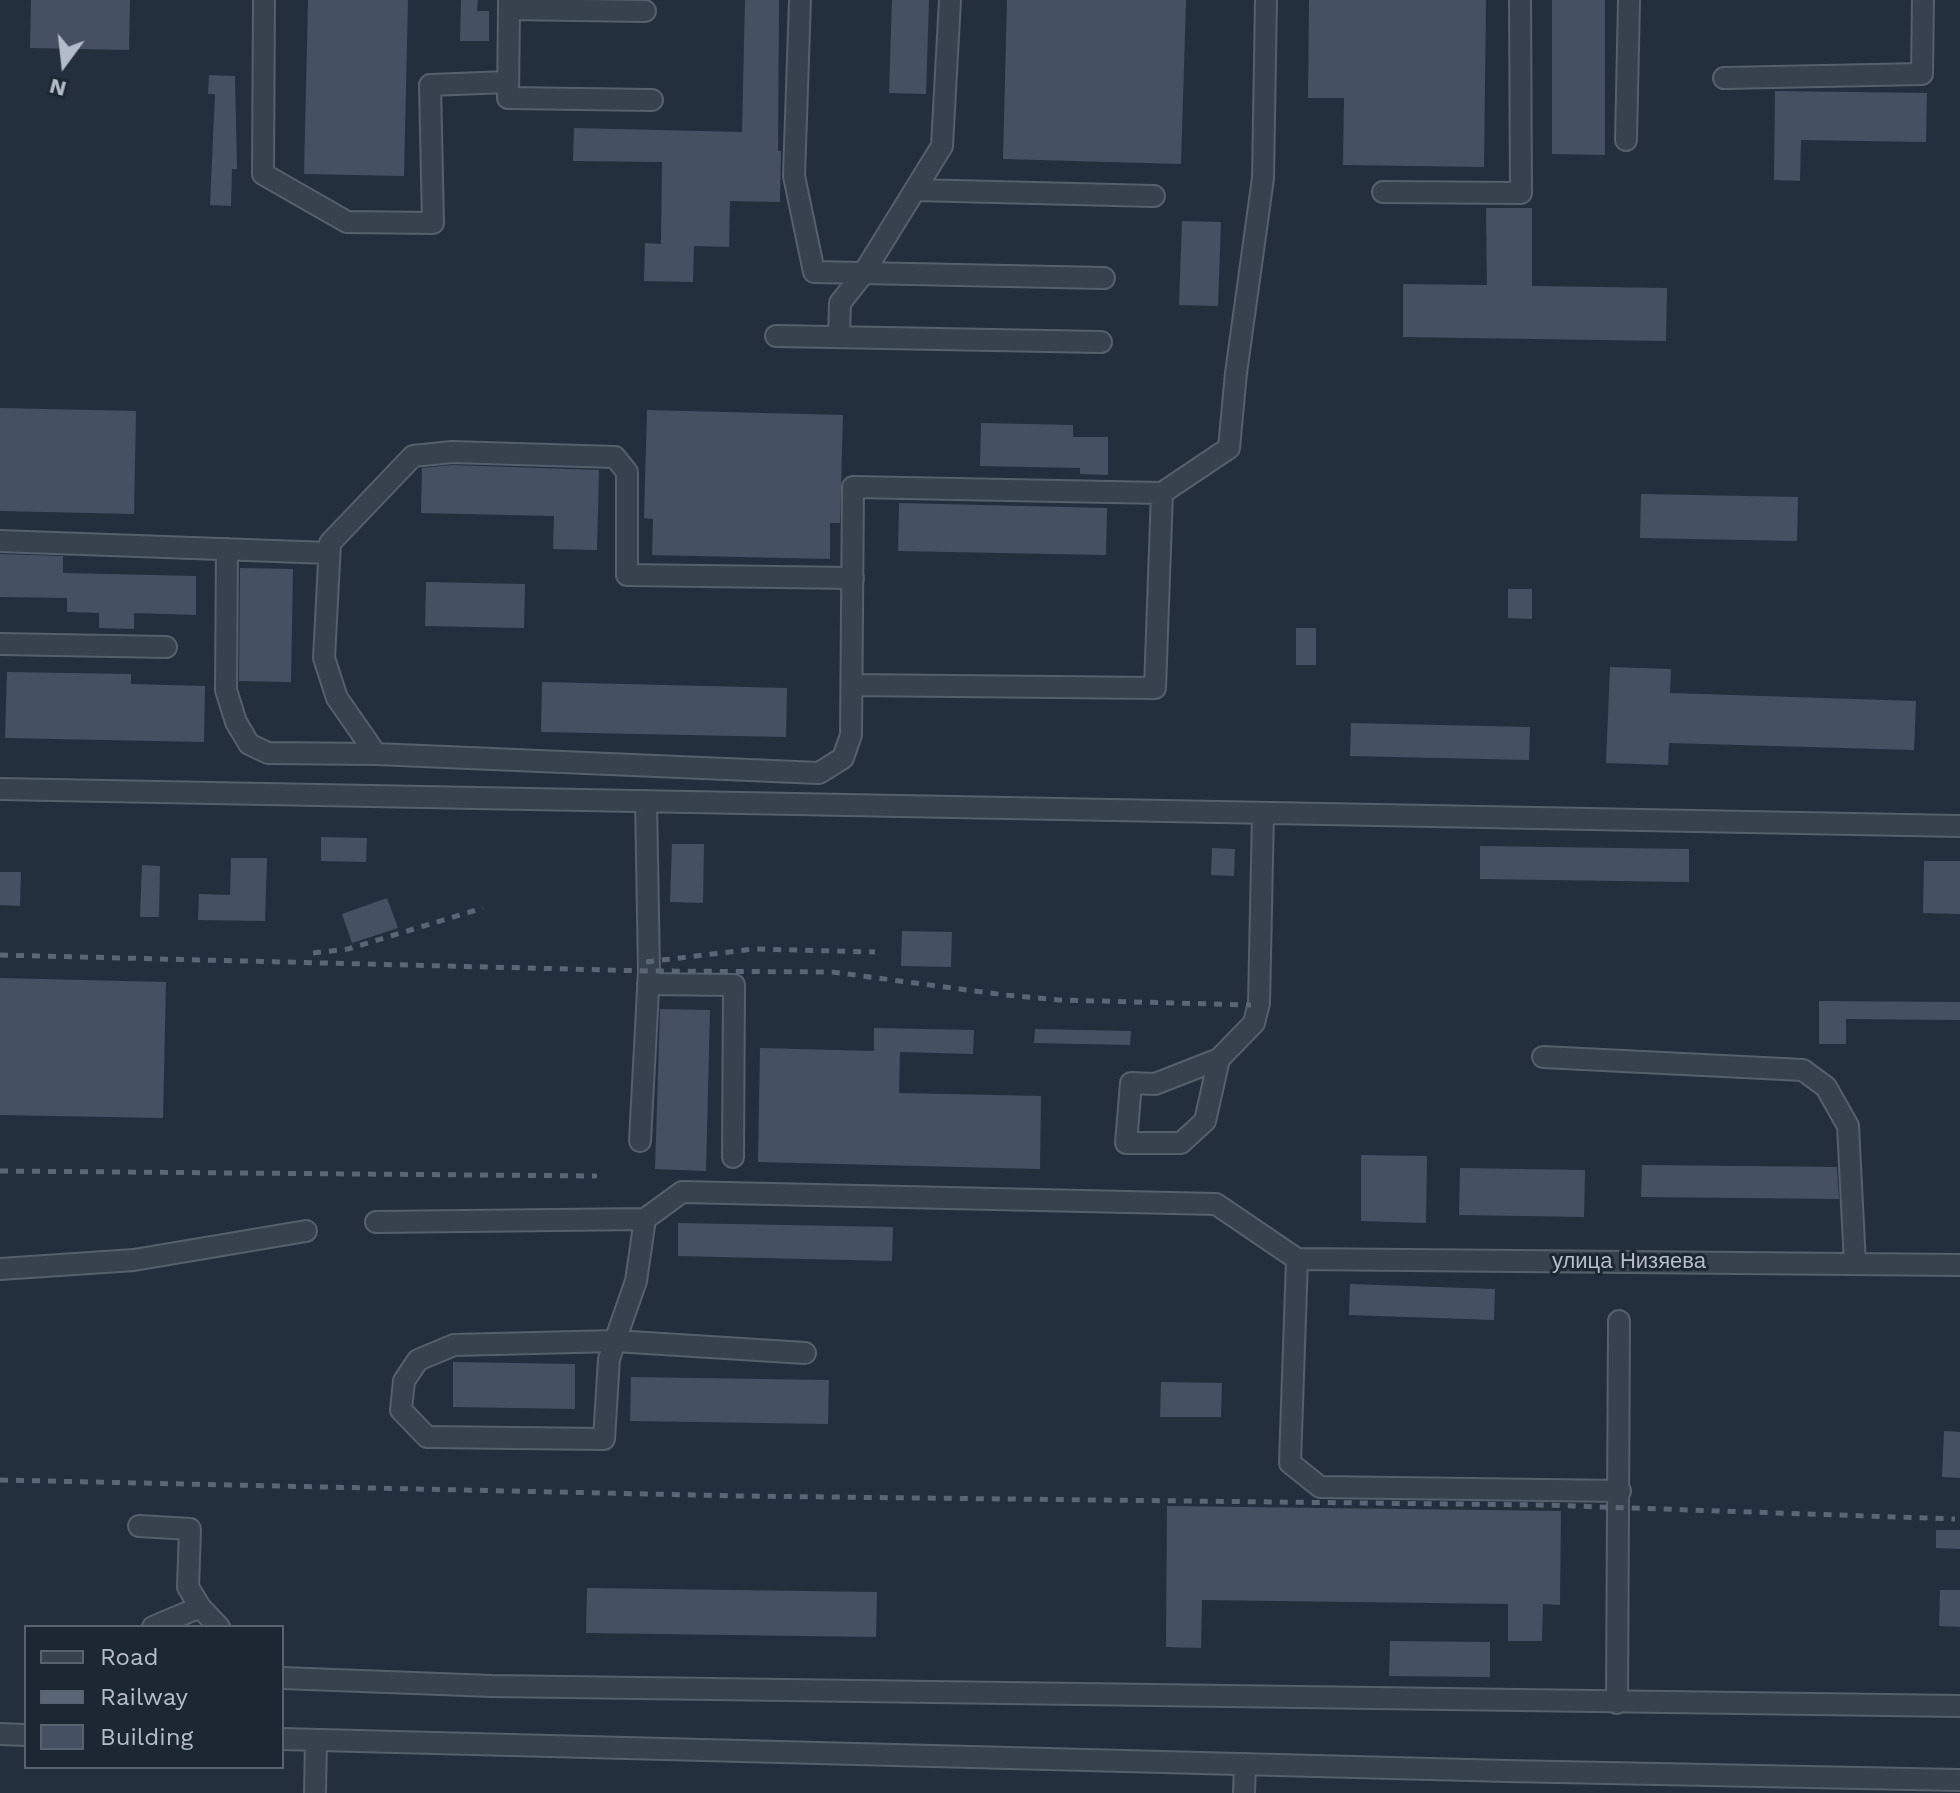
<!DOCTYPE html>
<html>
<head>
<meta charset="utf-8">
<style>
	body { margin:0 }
	#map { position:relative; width:1960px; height:1793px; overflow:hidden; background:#242f3e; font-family:"Work Sans",sans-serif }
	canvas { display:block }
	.legend { position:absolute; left:24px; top:1625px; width:260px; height:144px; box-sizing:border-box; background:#1d2633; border:2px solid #59626f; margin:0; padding:10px 14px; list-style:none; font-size:24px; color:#b4bcc9 }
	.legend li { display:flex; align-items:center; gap:16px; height:40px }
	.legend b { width:40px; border:2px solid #59626f }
	.north { position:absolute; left:24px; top:24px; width:80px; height:80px; -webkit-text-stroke:6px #1d2633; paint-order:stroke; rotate:195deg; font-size:22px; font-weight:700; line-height:32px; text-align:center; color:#b4bcc9 }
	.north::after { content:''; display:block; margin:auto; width:28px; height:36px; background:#b4bcc9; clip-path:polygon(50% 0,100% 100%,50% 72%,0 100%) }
</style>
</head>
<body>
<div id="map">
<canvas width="1960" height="1793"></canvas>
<ul class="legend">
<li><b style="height:10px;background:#38414e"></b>Road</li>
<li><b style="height:10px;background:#5a6575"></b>Railway</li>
<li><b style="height:22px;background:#455162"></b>Building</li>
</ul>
<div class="north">N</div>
</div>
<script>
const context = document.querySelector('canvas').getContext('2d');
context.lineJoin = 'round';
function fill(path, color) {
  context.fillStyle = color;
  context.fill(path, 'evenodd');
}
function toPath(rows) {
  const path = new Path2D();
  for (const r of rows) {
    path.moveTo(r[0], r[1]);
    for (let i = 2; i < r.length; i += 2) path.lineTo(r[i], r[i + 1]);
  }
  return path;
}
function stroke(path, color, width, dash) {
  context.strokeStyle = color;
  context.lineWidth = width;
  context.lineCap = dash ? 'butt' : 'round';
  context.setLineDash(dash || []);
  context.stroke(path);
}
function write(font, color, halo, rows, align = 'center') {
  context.font = font + ' "Work Sans",sans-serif';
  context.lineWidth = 6;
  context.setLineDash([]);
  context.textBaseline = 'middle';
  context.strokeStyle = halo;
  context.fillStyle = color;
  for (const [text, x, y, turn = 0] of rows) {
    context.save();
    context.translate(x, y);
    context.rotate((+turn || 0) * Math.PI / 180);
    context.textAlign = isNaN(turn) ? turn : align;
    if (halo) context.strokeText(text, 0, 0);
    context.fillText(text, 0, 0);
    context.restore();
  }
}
fill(toPath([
	[31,0,130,0,129,50,30,48],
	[308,0,408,0,404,176,304,174],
	[461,0,478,0,477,11,489,11,489,41,460,41],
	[745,0,779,0,778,151,781,151,780,202,730,201,729,247,694,246,693,282,644,281,645,243,661,244,662,162,573,161,574,128,742,132],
	[892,0,929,0,926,94,889,93],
	[1007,0,1186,0,1181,164,1003,159],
	[1309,0,1486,0,1484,167,1343,165,1344,98,1308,98],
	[1552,0,1605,0,1605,155,1552,154],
	[209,75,235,76,237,169,232,169,231,206,210,205,215,94,208,94],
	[1775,91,1927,93,1926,142,1801,140,1800,181,1774,180],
	[1486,208,1532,208,1532,286,1667,288,1666,341,1403,337,1403,284,1487,285],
	[1182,221,1221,222,1218,306,1179,305],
	[0,408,136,411,134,514,0,511],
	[647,410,843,415,840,523,830,523,830,559,652,555,653,519,644,518],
	[981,423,1073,425,1073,437,1108,437,1108,475,1080,474,1080,468,980,466],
	[452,465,599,470,597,550,553,549,554,516,421,513,422,468],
	[1641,494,1798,497,1797,541,1640,538],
	[899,503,1107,508,1106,555,898,551],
	[0,554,63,556,63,573,196,576,196,615,134,613,134,629,99,628,99,613,67,612,67,598,0,597],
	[240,568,293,569,291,682,239,681],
	[426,582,525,584,524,628,425,626],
	[1508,589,1532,589,1532,619,1508,618],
	[1296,628,1316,628,1316,665,1296,665],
	[1610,667,1671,669,1670,693,1916,701,1914,750,1669,743,1668,765,1606,763],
	[7,672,131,674,131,684,205,686,204,742,5,738],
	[542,682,787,688,786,737,541,732],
	[1351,723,1530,727,1529,760,1350,756],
	[321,837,367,838,366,862,321,861],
	[672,844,704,844,703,903,670,902],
	[1480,846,1689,849,1689,882,1480,879],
	[1212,848,1235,849,1234,876,1211,875],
	[231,858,267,858,265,921,198,920,199,894,230,895],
	[1924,861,1960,861,1960,914,1923,913],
	[142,865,160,866,159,917,140,917],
	[0,872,21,872,20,906,0,905],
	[387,898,398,928,352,943,342,914],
	[902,931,952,932,951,967,901,966],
	[0,978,166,982,163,1118,0,1115],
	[1819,1001,1960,1002,1960,1020,1846,1019,1846,1044,1819,1044],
	[660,1009,710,1010,706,1171,655,1169],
	[874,1028,974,1030,973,1054,900,1052,899,1093,1041,1096,1040,1169,758,1162,760,1048,874,1051],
	[1035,1029,1131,1031,1130,1045,1034,1043],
	[1361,1155,1427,1156,1426,1223,1361,1221],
	[1642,1165,1837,1167,1839,1199,1641,1197],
	[1460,1168,1585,1170,1584,1217,1459,1215],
	[678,1223,893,1227,892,1261,678,1256],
	[1350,1284,1495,1289,1494,1320,1349,1315],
	[453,1362,575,1364,575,1409,453,1407],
	[631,1377,829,1380,828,1424,630,1421],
	[1161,1382,1222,1383,1221,1417,1160,1417],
	[1944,1431,1960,1432,1960,1478,1942,1477],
	[1167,1506,1561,1511,1560,1605,1543,1604,1542,1641,1508,1641,1508,1604,1202,1600,1201,1648,1166,1647],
	[1936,1530,1960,1530,1960,1549,1936,1548],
	[587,1588,877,1592,876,1637,586,1633],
	[1940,1590,1960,1590,1960,1627,1939,1626],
	[1390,1641,1490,1642,1490,1677,1389,1676]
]), '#455162');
const minor = toPath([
	[264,0,263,174,347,222,433,223,430,85,508,82],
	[509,0,509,9,645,11],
	[800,0,794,176,814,272,1104,278],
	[509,9,508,98,652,100],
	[1724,78,1922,74,1923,0],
	[1626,140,1629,0],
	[915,190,1154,196],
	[1383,192,1521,193,1520,0],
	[776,336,1101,342],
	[839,337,840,303,863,274,942,146,950,0],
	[0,541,329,553],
	[227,549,226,690,236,722,249,744,268,753,376,754,819,773,843,758,851,735,853,487,1162,493],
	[0,644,166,647],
	[853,685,1155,688,1162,493,1229,448,1236,373,1263,178,1266,0],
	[376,754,337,698,324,658,330,543,413,456,452,452,615,457,627,472,627,575,853,578],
	[0,789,1960,826],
	[648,984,734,985,733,1157],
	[1543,1057,1803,1070,1826,1087,1848,1126,1855,1264],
	[1219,1059,1205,1121,1181,1143,1126,1143,1131,1083,1155,1084,1219,1059,1254,1023,1259,1003,1263,813],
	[640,1141,649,971,646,801],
	[376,1222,645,1219],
	[1297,1259,1960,1265],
	[1297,1259,1290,1463,1320,1487,1620,1491],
	[0,1269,134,1260,306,1231],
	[805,1353,615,1341,454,1345,418,1360,404,1381,401,1410,427,1437,604,1439,609,1359,615,1341,636,1281,645,1219,682,1192,1216,1204,1297,1259],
	[139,1526,190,1529,188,1587,200,1607,219,1627],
	[153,1627,200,1607],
	[282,1678,492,1686,1960,1706],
	[1617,1703,1619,1321],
	[0,1734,26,1735],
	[282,1739,1507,1771,1960,1780],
	[315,1793,316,1740],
	[1244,1793,1245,1764]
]);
stroke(minor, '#565f6c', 24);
stroke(minor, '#38414e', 20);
stroke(toPath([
	[313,953,348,949,483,908],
	[0,955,649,971,832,972,1005,995,1059,1000,1251,1005],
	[646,962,754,949,875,952],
	[0,1171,597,1176],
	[0,1480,741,1496,1544,1505,1955,1519]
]), '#5a6575', 5, [8, 8]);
write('22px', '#b4bcc9', '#1d2633', [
	["улица Низяева",1629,1262]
]);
</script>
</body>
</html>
